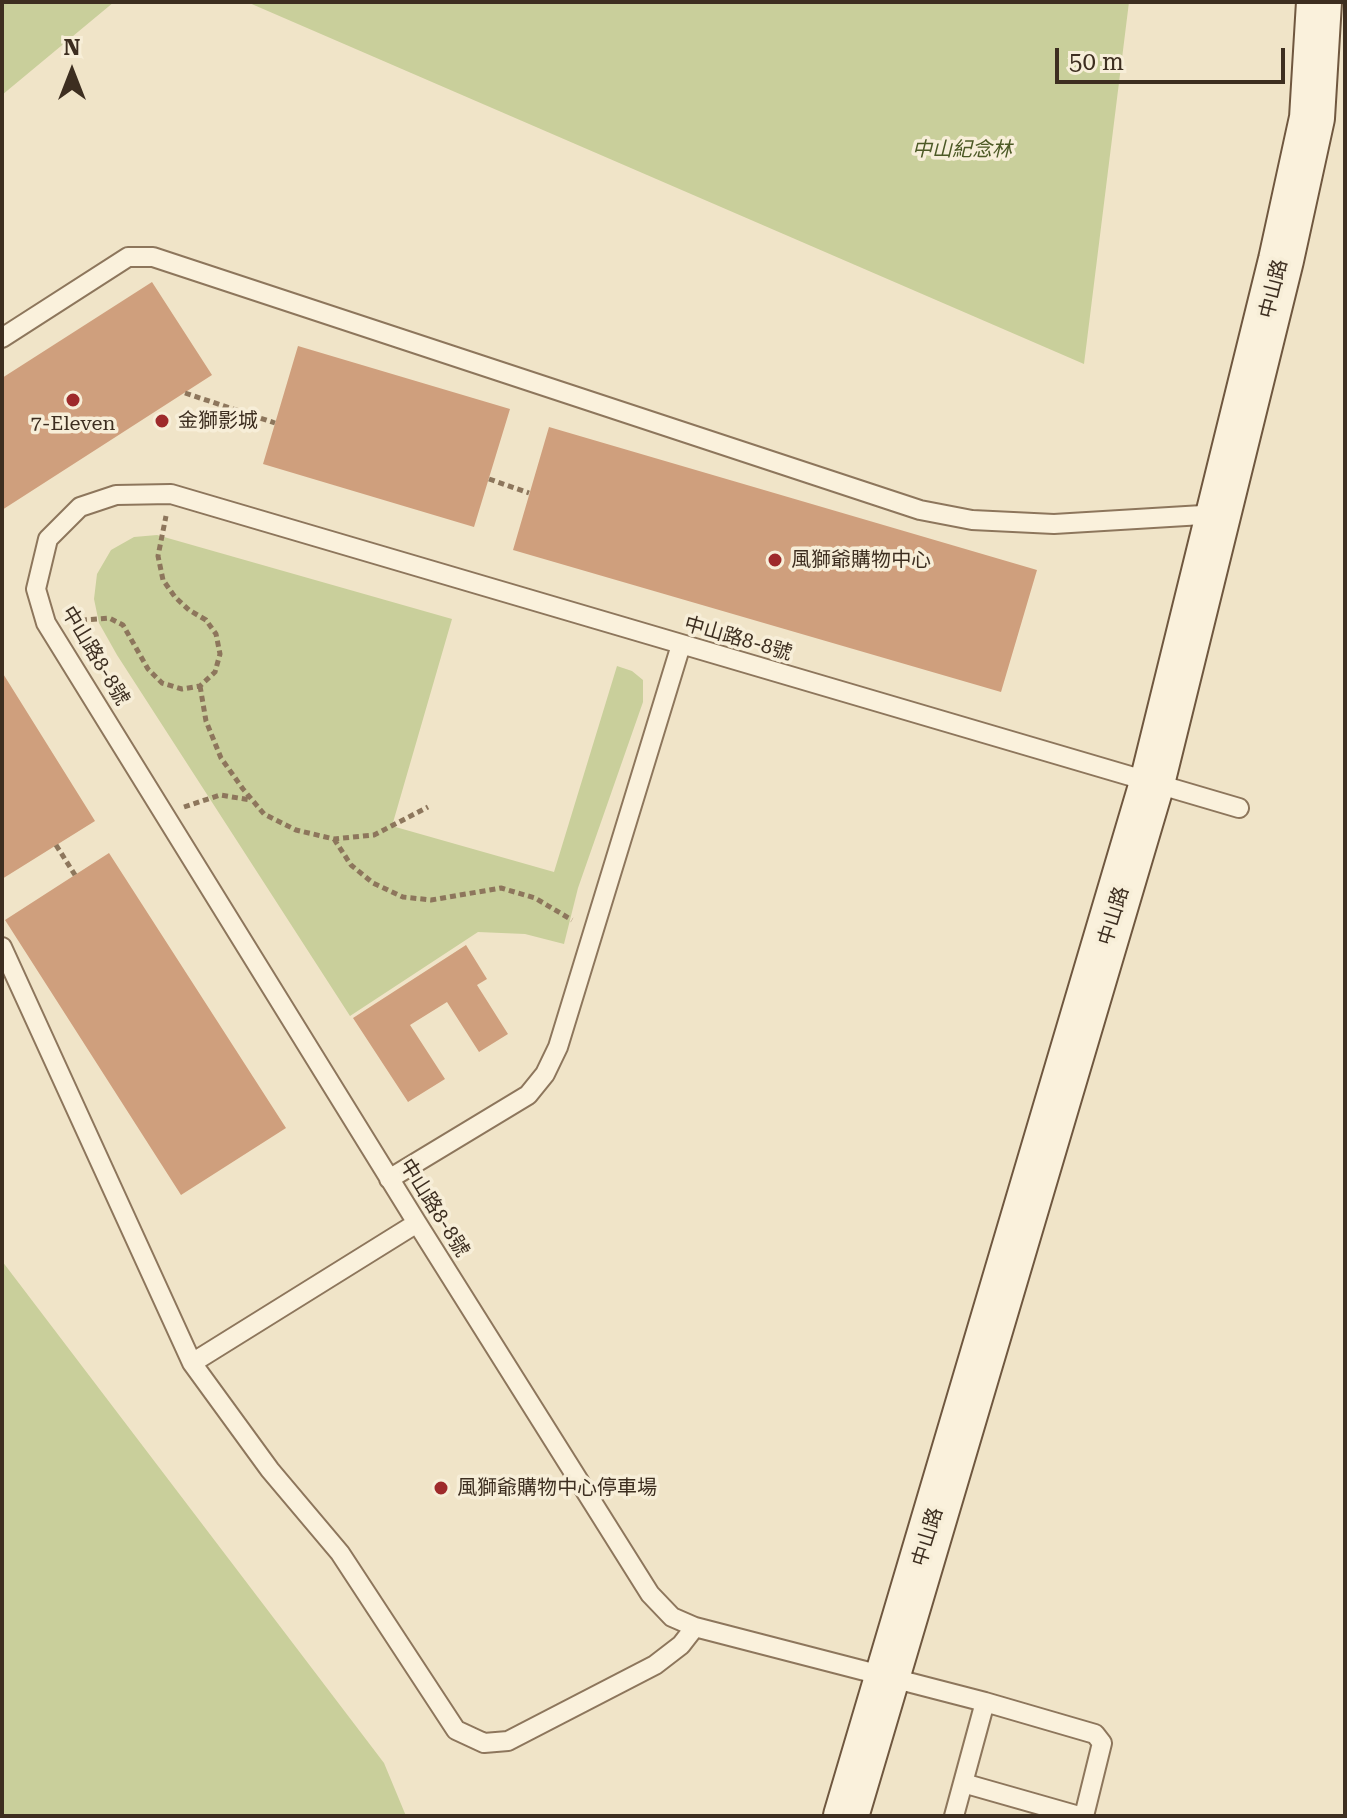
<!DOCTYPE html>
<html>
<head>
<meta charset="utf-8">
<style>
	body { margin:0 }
	#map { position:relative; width:1347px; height:1818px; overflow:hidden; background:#f0e4c8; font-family:"Roboto Serif",serif }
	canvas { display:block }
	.frame { position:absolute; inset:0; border:4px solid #3d2e20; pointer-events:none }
	.north { position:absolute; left:32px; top:32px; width:80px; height:80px; -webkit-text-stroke:6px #f7eed8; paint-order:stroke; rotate:0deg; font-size:22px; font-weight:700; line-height:32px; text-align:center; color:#3d2e20 }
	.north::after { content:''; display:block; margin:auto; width:28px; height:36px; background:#3d2e20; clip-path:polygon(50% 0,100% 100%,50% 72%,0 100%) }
	.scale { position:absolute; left:1055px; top:48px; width:230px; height:36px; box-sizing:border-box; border:4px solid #3d2e20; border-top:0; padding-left:10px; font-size:24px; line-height:28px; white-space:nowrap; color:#3d2e20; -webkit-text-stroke:6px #f7eed8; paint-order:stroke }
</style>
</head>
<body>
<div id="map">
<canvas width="1347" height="1818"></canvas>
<div class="frame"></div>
<div class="north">N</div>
<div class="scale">50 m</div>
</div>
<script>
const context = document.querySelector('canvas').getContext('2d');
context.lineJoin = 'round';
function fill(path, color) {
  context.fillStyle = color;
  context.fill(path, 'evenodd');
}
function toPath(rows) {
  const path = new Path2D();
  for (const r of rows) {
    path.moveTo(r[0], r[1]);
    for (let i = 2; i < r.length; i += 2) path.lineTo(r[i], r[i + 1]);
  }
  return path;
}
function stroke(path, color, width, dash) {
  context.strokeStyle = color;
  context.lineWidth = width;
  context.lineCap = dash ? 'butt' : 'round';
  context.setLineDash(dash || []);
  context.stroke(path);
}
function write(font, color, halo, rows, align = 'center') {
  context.font = font + ' "Roboto Serif","Noto Sans TC",serif';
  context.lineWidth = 7;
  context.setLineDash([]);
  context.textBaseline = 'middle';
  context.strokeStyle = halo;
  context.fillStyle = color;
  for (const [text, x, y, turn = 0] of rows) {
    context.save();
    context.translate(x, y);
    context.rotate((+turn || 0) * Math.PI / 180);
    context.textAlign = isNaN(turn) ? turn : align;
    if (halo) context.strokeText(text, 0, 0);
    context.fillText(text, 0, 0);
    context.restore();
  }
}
fill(toPath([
	[2,2,114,2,2,95],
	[247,2,1129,2,1084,364],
	[157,535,452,619,392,826,554,872,617,666,632,671,643,680,643,702,578,888,564,944,525,934,478,932,350,1016,117,655,99,623,94,599,97,574,111,550,134,537],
	[2,1261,384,1763,406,1816,2,1816]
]), '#c9cf9b');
fill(toPath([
	[152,282,212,375,2,510,2,378],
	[298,346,510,409,474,527,263,464],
	[549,427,1037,570,1001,692,513,550],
	[2,672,95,821,2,879],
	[109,853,286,1128,181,1195,5,920],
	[466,945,487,979,477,985,508,1034,479,1052,447,1002,410,1025,445,1079,408,1102,353,1018]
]), '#cf9f7d');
const service = toPath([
	[2,338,128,257,153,257,920,510,972,520,1054,524,1219,514],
	[2,947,192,1363,270,1470,340,1553,456,1730,484,1743,508,1741,655,1665,681,1645,695,1627],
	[389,1179,528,1095,545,1074,558,1047,681,645],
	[192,1363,417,1223],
	[963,1783,1079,1816],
	[954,1816,985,1702],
	[1084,1816,1102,1743,1095,1734,985,1702,695,1627,672,1617,650,1594,417,1223,46,623,36,589,48,539,80,507,116,495,171,494,1239,808]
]);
const secondary = toPath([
	[846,1816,1152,783,1281,260,1312,118,1319,2]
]);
stroke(service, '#8d765c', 22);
stroke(secondary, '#6f573f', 48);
stroke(toPath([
	[185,393,275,423],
	[489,479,529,493],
	[71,621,109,618,123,625,148,669,162,683,182,689,200,686,215,672,220,654,216,634,206,620,189,610,175,597,163,580,158,556,166,516],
	[200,686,206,721,221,758,243,789,264,814,296,830,334,839,374,835,428,807],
	[184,807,220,795,251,800],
	[334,839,351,865,373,883,403,897,431,900,501,888,535,898,572,920],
	[56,845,75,875]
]), '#8d765c', 5, [6, 4]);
stroke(service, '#faf1dc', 18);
stroke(secondary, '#faf1dc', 44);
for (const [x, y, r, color] of [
	[73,400,8,"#9e2a2b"],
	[162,421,8,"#9e2a2b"],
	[775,560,8,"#9e2a2b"],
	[441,1488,8,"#9e2a2b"]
]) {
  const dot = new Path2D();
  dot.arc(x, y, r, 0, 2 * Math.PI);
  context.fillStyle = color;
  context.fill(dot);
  stroke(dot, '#f7eed8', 3);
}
write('italic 20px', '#4d5a26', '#f7eed8', [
	["中山紀念林",962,150]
]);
write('20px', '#3d2e20', '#f7eed8', [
	["中山路",1274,289,-76],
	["中山路8-8號",738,639,16],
	["中山路8-8號",95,656,59],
	["中山路",1114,916,-73],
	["中山路8-8號",434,1208,58],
	["中山路",928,1537,-73]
]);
write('20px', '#3d2e20', '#f7eed8', [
	["金獅影城",178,421],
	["7-Eleven",73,424,"center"],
	["風獅爺購物中心",791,560],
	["風獅爺購物中心停車場",457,1488]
], 'left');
</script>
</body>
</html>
